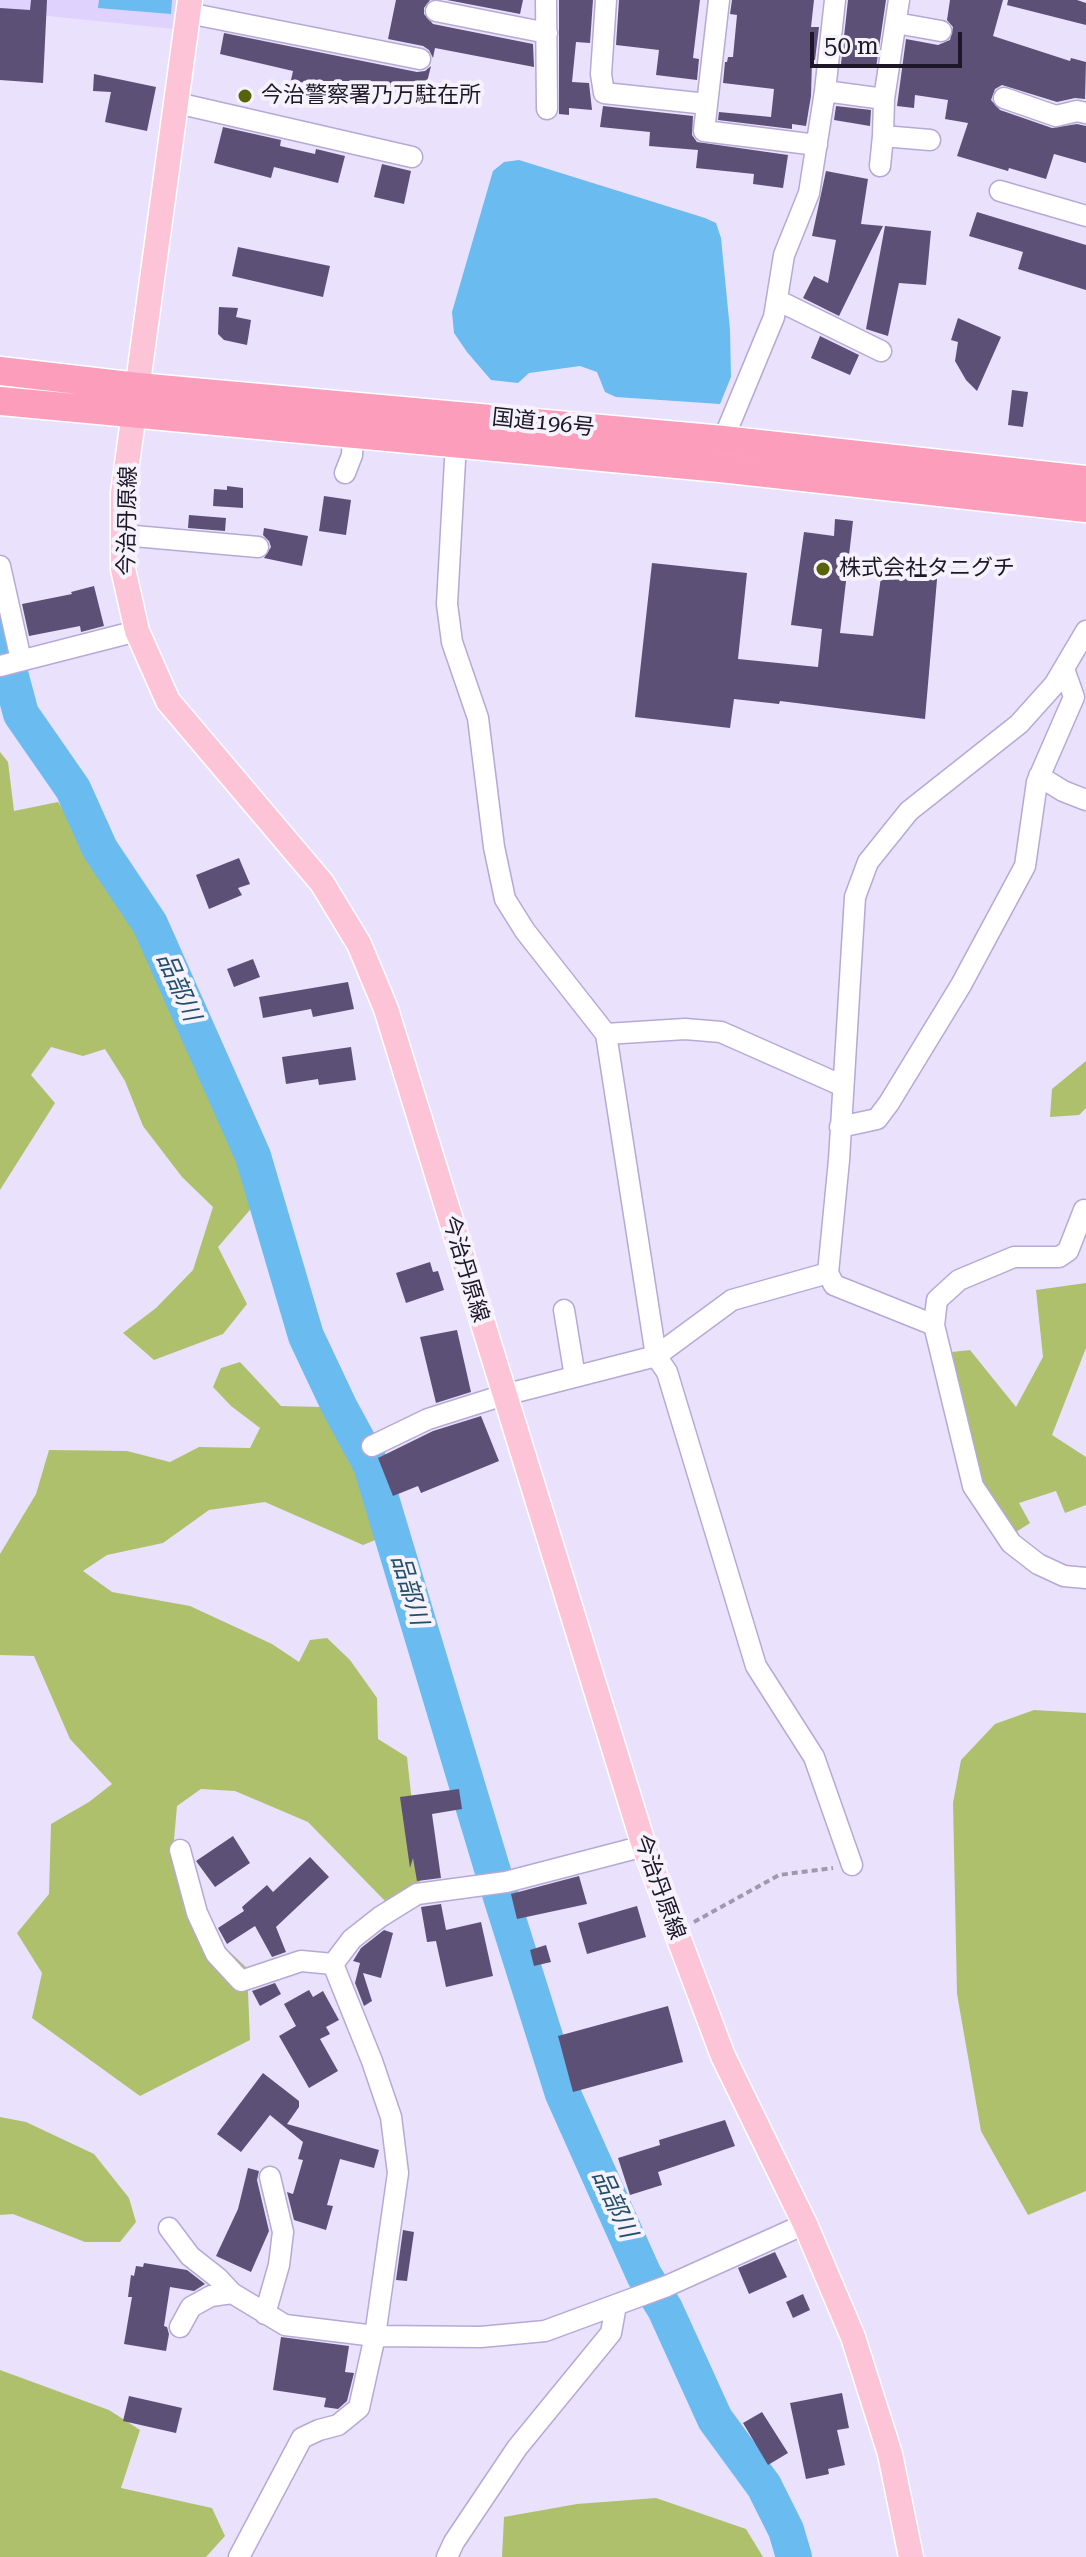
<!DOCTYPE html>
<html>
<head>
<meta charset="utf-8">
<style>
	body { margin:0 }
	#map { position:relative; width:1086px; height:2557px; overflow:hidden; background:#eae1fd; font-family:"Roboto Serif",serif }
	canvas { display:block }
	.scale { position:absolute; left:810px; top:32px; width:152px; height:36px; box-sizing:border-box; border:4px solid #1d1728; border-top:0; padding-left:10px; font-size:24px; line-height:28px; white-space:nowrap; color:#1d1728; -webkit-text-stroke:6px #f5f2fc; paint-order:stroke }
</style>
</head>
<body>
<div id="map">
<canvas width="1086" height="2557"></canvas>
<div class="scale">50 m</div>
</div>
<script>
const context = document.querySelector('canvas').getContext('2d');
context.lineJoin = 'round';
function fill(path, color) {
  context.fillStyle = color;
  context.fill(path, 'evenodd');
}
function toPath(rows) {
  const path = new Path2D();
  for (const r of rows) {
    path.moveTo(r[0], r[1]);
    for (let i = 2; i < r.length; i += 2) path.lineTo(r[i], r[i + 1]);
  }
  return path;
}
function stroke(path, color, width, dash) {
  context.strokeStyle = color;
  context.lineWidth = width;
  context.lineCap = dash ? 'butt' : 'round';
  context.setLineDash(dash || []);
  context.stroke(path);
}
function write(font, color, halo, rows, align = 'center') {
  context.font = font + ' "Roboto Serif","Noto Sans JP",serif';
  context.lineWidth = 8;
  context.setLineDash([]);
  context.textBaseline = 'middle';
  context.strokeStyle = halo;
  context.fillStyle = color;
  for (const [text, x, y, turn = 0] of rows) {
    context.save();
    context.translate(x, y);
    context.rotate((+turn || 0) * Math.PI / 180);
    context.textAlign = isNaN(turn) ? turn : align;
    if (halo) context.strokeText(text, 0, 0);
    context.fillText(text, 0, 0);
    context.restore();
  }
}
fill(toPath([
	[0,0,179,0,175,29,0,11]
]), '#dfd2fc');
fill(toPath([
	[0,752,8,762,14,811,58,802,131,908,241,1156,255,1204,218,1247,247,1304,223,1334,154,1360,123,1333,156,1308,193,1270,213,1207,182,1177,143,1126,125,1081,105,1049,83,1056,51,1047,31,1075,55,1103,0,1190],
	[1086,1061,1086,1108,1079,1115,1050,1117,1052,1089],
	[1086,1283,1086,1348,1052,1435,1086,1457,1086,1505,1065,1513,1056,1491,1019,1503,1030,1523,1016,1532,982,1482,952,1352,970,1350,1016,1407,1043,1357,1036,1290],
	[240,1362,281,1406,322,1407,364,1468,385,1536,363,1545,265,1502,209,1510,163,1543,107,1555,83,1571,112,1592,190,1606,272,1644,299,1662,310,1640,327,1638,350,1660,377,1698,378,1739,407,1757,415,1830,436,1866,417,1884,385,1901,308,1822,235,1791,201,1789,177,1806,174,1840,184,1909,247,1968,250,2040,140,2096,32,2018,42,1973,17,1933,49,1894,51,1824,89,1802,112,1784,70,1739,34,1656,0,1655,0,1554,36,1494,49,1450,127,1451,170,1462,199,1447,250,1448,260,1428,231,1406,213,1387,221,1368],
	[1034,1710,1086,1713,1086,2191,1028,2215,981,2131,957,1994,953,1803,961,1760,995,1724],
	[0,2117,26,2122,94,2154,129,2198,136,2222,120,2242,85,2242,13,2214,0,2215],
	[0,2370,109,2410,140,2430,121,2488,212,2508,225,2536,206,2557,0,2557],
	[656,2498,746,2529,763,2557,502,2557,504,2517,577,2504]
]), '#aec06c');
fill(toPath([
	[99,0,172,0,171,14,98,8],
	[519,160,705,218,716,223,721,238,730,330,731,377,720,404,616,397,605,392,597,372,580,366,529,373,518,383,491,380,467,352,454,333,452,312,493,171,504,162]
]), '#69bbf0');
stroke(toPath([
	[0,635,21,714,73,789,100,849,150,924,253,1156,306,1336,339,1406,371,1465,491,1865,563,2094,644,2275,665,2309,715,2419,764,2486,786,2530,794,2557]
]), '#69bbf0', 36);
fill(toPath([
	[31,0,47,0,43,83,0,80,0,8,30,10],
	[396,0,430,0,424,8,424,14,433,24,533,44,534,67,435,48,433,58,429,50,423,46,388,39],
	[447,0,523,0,520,14],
	[559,0,593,0,590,43,576,42,572,82,589,83,592,110,569,108,569,115,559,114],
	[619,0,700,0,693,58,699,59,697,80,656,75,659,50,616,45],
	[732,0,814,0,811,27,819,27,815,60,812,60,811,96,806,126,792,124,792,129,718,120,719,112,771,117,774,89,723,83,725,62,727,62,728,57,733,57,737,15,730,14],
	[848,0,886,0,876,68,841,64],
	[950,0,1003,0,993,36,1070,61,1071,58,1086,62,1085,99,1075,98,1057,102,1002,85,995,89,991,100,1000,110,1052,128,1077,124,1086,126,1086,163,1054,154,1046,179,1009,168,1008,171,957,156,968,123,945,119,948,100,915,95,914,108,897,106,906,39,938,45,950,40,953,27,947,20],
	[1008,0,1077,0,1086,3,1086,25,1007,5],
	[224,33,417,72,425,71,431,66,424,94,411,91,410,95,379,87,379,90,334,81,332,89,291,80,293,71,220,54],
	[94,74,156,87,147,131,105,122,111,92,93,91],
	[603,106,693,116,692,135,697,142,788,155,783,188,753,184,754,174,696,168,698,150,649,146,650,132,600,127],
	[836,106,871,110,870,126,834,120],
	[223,127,281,140,280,146,315,154,316,149,345,156,338,183,274,167,271,178,214,163],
	[382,164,411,171,404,204,374,197],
	[826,171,868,179,861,224,883,226,839,316,803,298,814,276,828,283,836,240,812,236],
	[977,212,1086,245,1086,290,1018,269,1023,252,969,236],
	[885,226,931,231,926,285,899,283,888,336,866,329],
	[238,247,330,266,323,297,232,276],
	[219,307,238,308,236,317,251,320,247,345,224,340,218,334],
	[958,318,1001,337,977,391,966,380,955,361,958,342,951,340],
	[820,336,859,355,850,375,811,358],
	[1012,390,1028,392,1023,427,1008,425],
	[227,486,243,488,243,508,213,506,214,489,227,490],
	[324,496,351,500,346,535,319,531],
	[189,515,226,518,225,531,188,528],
	[835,519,853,521,840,633,873,636,883,562,938,568,925,719,780,701,779,704,734,699,730,728,635,717,652,563,747,573,738,659,818,667,822,629,791,625,804,532,834,536],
	[264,528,308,536,302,566,264,558,271,547,269,541,263,535],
	[94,586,104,626,81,632,80,626,29,636,22,604,72,594,71,592],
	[239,858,250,884,238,888,242,895,209,909,196,875],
	[253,959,260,977,234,987,227,969],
	[348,982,354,1009,313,1017,311,1009,263,1018,259,997],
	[351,1047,356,1080,319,1085,318,1079,286,1084,282,1057],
	[430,1262,433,1272,438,1271,444,1290,406,1303,396,1273],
	[457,1330,471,1392,436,1403,420,1337],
	[481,1416,499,1461,421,1493,418,1486,393,1496,378,1458,433,1431],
	[459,1789,462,1809,432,1814,441,1878,417,1881,413,1858,410,1868,400,1797],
	[233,1836,250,1863,215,1887,196,1861],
	[310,1857,329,1877,276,1927,286,1952,272,1957,255,1926,227,1944,218,1928,244,1911,242,1907,267,1885,273,1892],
	[579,1876,587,1904,517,1919,511,1894],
	[441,1904,446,1930,481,1922,493,1976,446,1987,436,1941,427,1942,421,1907],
	[637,1906,646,1937,587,1954,578,1923],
	[384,1930,393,1933,381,1978,363,1973,372,2001,364,2006,355,1983,360,1963,353,1961,361,1948],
	[546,1945,551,1962,534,1966,530,1950],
	[275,1983,281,1994,260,2006,252,1991],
	[309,1990,313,1997,323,1991,339,2020,326,2027,330,2034,320,2039,338,2071,309,2088,279,2036,296,2026,284,2004],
	[668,2006,683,2062,573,2092,558,2036],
	[263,2073,299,2101,299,2107,287,2124,379,2150,374,2168,340,2159,327,2205,333,2206,326,2230,294,2220,287,2192,293,2194,303,2160,298,2159,303,2142,270,2115,241,2152,217,2134],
	[725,2120,735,2146,658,2172,662,2185,630,2195,618,2158,660,2145,659,2140],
	[248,2168,259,2171,257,2180,269,2231,251,2272,216,2256,238,2209],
	[403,2230,414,2232,407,2281,396,2280],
	[775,2252,787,2277,749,2294,738,2268],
	[144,2263,187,2270,205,2284,194,2291,170,2287,164,2326,167,2327,169,2334,166,2351,124,2344,132,2297,128,2297,131,2275,134,2276,136,2266,143,2267],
	[803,2294,810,2310,793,2318,786,2302],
	[281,2337,349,2346,345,2372,354,2373,347,2401,338,2409,324,2407,326,2398,273,2390],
	[842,2393,849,2428,837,2430,845,2465,828,2469,829,2474,806,2479,790,2403],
	[129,2396,182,2408,176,2433,123,2421],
	[762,2412,788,2453,768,2465,743,2423]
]), '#5d5077');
const minor = toPath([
	[546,0,547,109],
	[606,0,601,74,604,93,707,104],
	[719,0,704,131,817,145],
	[899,0,884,99,883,136,930,140],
	[436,11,547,33],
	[188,13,420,59],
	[896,23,941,31],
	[825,91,884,99],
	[1004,98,1056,116,1077,111,1086,113],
	[177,103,412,157],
	[880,166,883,136],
	[1000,191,1086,216],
	[777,300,881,351],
	[456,442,447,604,452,642,478,718,494,847,505,899,525,931,606,1034,656,1356,667,1372,756,1666,814,1757,852,1865],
	[722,452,723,440,774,317,784,255,809,193,825,91,835,0],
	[345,473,352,455,353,433],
	[123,535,258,547],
	[0,566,21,660],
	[1086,631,1054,685,1019,724,909,811,868,862,855,897,839,1160,828,1273,834,1285,934,1325,973,1486,1011,1543,1038,1564,1064,1576,1086,1578],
	[0,666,137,631],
	[1039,776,1063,791,1086,800],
	[606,1034,685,1029,721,1032,843,1086],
	[840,1127,877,1119,889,1103,961,985,1025,866,1037,782,1074,697,1064,669],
	[564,1310,575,1377],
	[934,1325,937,1300,959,1280,1014,1257,1059,1257,1068,1251,1084,1210],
	[372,1446,428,1419,504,1395,656,1356,732,1300,828,1273],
	[644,1846,506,1882,417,1894,380,1917,352,1939,333,1964,372,2061,391,2117,398,2173,375,2336,481,2337,545,2331,667,2286,805,2224],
	[180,1850,197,1913,216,1954,241,1981,301,1961,333,1964],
	[169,2228,190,2256,218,2278,232,2293],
	[265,2314,279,2265,283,2232,270,2177],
	[180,2327,191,2307,211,2296,232,2293,285,2325,375,2336,359,2408,338,2425,319,2430,302,2438,239,2557],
	[447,2557,454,2542,517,2448,611,2333,616,2305]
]);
const major = toPath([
	[190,0,123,493,123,569,137,631,168,701,322,883,359,944,386,1009,644,1846,723,2056,805,2224,853,2337,890,2454,911,2557]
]);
const highway = toPath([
	[0,371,138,387,723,440,1086,480],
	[0,401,720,468,1086,508]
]);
stroke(minor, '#b6a9d5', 23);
stroke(major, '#fff', 27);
stroke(highway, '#fff', 31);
stroke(toPath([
	[694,1922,779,1875,833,1868]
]), '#a098b0', 4, [6, 4]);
stroke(minor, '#fff', 20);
stroke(major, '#fdc4d7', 24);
stroke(highway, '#fc9dbc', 28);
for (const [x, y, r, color] of [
	[245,96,8,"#566409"],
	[823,569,8,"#566409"]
]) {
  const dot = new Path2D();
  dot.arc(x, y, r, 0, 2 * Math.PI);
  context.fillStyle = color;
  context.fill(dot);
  stroke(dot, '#f5f2fc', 3);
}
write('22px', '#1d1728', '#f5f2fc', [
	["今治警察署乃万駐在所",261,96],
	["株式会社タニグチ",839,569]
], 'left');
write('22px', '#1d1728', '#f5f2fc', [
	["国道196号",543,423,6],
	["今治丹原線",128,521,-89],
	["今治丹原線",465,1269,73],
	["今治丹原線",659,1887,70]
]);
write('italic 24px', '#224f6b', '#f5f2fc', [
	["品部川",178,987,66],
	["品部川",409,1590,73],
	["品部川",614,2204,65]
]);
</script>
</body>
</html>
